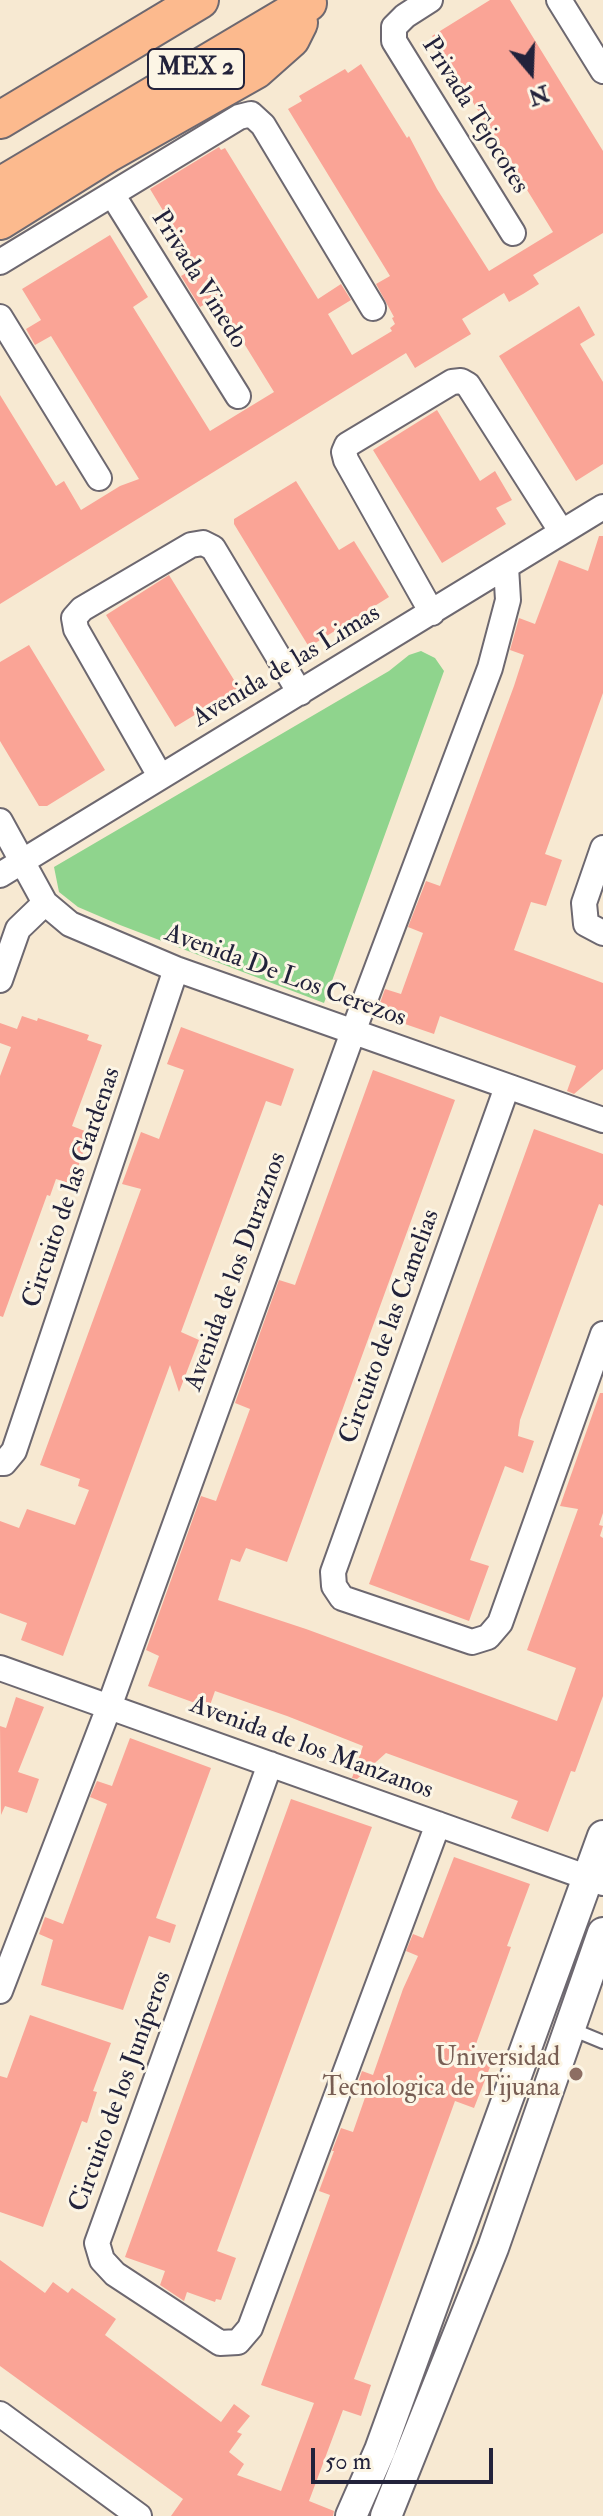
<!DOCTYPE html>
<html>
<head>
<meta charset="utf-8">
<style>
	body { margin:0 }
	#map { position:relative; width:603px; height:2516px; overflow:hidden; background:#f7e9d2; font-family:"IM FELL Double Pica",serif }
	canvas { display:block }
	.north { position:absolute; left:491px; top:32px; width:80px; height:80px; -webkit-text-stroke:6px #fcf5e5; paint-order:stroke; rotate:161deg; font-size:22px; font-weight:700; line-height:32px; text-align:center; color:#22223b }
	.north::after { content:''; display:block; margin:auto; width:28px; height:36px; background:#22223b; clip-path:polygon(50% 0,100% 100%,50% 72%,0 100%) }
	.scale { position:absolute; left:311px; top:2448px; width:182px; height:36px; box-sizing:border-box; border:4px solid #22223b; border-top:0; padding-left:10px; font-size:24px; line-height:28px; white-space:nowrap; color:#22223b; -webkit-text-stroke:6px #fcf5e5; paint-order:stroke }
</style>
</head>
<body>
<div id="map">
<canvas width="603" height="2516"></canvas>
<div class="north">N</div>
<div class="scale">50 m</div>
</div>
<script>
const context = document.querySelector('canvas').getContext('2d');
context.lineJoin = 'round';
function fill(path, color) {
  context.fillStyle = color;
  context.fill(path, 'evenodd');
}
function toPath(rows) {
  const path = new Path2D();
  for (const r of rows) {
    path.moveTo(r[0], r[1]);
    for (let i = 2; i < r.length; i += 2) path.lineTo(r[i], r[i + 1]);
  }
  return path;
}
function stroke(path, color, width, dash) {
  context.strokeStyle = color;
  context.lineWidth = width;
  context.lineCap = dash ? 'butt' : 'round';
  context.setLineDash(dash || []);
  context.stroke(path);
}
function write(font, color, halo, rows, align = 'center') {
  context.font = font + ' "IM FELL Double Pica",serif';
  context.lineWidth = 6;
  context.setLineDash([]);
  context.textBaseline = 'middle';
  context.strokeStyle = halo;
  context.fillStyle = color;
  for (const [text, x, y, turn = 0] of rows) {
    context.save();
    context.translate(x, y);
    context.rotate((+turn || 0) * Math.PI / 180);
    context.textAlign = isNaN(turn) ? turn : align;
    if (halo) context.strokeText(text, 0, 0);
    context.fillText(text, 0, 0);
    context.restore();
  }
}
fill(toPath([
	[421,651,435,658,444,671,324,1003,120,925,78,907,59,892,54,867,389,671,409,655]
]), '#8fd48d');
fill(toPath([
	[490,0,510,0,603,151,603,233,533,275,539,284,523,294,509,302,504,293,462,319,471,334,415,368,406,353,0,604,0,395,56,486,64,481,81,510,120,486,139,479,51,336,35,345,26,329,41,320,22,289,110,235,148,297,133,307,210,431,274,392,216,298,200,307,181,276,197,267,150,189,219,147,221,150,225,148,318,299,341,284,351,300,328,314,352,355,392,331,390,328,395,324,392,318,394,317,376,284,390,276,288,109,302,101,299,96,345,69,348,73,361,64,407,138,409,136,437,189,489,271,553,232,432,36],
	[579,306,595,335,580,344,603,382,603,464,576,481,499,356],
	[437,410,480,481,495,471,512,500,496,508,506,524,442,563,373,450],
	[296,481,339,550,354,541,389,597,309,647,234,524,234,519],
	[599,536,603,536,603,693,545,854,562,860,546,906,531,902,514,950,603,983,603,1069,574,1094,567,1091,576,1066,440,1016,434,1034,376,1014,385,989,401,994,423,933,408,927,426,881,440,886,514,686,524,655,510,650,519,618,535,624,559,560,588,571],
	[169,575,239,688,175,727,106,615],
	[29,645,105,770,47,806,39,806,0,741,0,662],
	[22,1016,37,1021,38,1018,89,1035,87,1040,102,1045,72,1126,90,1133,72,1184,56,1179,50,1196,47,1195,3,1317,0,1316,0,1076,11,1047,0,1043,0,1023,17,1029],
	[181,1027,294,1069,281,1106,266,1101,181,1332,199,1340,179,1392,170,1365,63,1656,21,1640,27,1623,0,1613,0,1521,19,1528,27,1509,75,1525,89,1490,78,1486,80,1479,40,1465,141,1189,122,1184,141,1132,159,1139,184,1070,167,1064],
	[373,1070,455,1100,287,1562,246,1548,240,1562,231,1559,218,1600,306,1629,557,1721,576,1668,527,1650,578,1509,560,1506,600,1393,603,1393,603,1513,599,1525,603,1526,600,1536,603,1538,603,1696,575,1772,571,1771,548,1832,511,1818,518,1801,386,1753,357,1779,352,1778,363,1746,287,1716,215,1691,209,1708,148,1686,159,1656,146,1650,201,1496,216,1501,250,1409,235,1403,279,1280,295,1285],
	[534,1129,603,1154,603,1206,599,1204,520,1420,518,1436,534,1441,523,1473,505,1466,470,1560,489,1566,469,1621,369,1584],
	[16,1697,44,1707,18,1772,39,1779,27,1813,5,1806,1,1815,0,1726,6,1728],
	[130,1738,211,1768,156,1918,176,1925,170,1943,149,1936,123,2010,41,1985,53,1940,39,1934,45,1917,63,1924,107,1804,90,1797,97,1781,112,1786],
	[291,1799,372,1827,217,2251,236,2258,221,2300,216,2299,215,2302,187,2292,184,2301,160,2285,165,2271,125,2257],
	[454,1857,530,1884,507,1946,511,1947,472,2055,492,2062,474,2108,455,2101,354,2379,371,2385,361,2416,343,2410,309,2501,334,2511,333,2516,171,2516,183,2499,0,2366,0,2260,45,2293,53,2282,68,2293,72,2288,116,2319,105,2335,221,2422,234,2404,250,2416,237,2432,242,2434,229,2452,244,2464,237,2475,281,2491,314,2403,261,2385,330,2195,319,2191,334,2151,332,2151,341,2128,353,2132,367,2092,356,2088,362,2071,373,2075,403,1989,418,1956,406,1951,413,1934,423,1938],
	[30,2015,111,2043,93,2091,97,2092,87,2123,82,2121,43,2227,0,2212,0,2076,7,2078]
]), '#faa496');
const service = toPath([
	[569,2028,603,2042]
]);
const minor = toPath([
	[430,0,405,16,394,27,394,41,513,233],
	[559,0,603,71],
	[112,194,238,396],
	[0,262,239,117,251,114,263,125,373,308],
	[0,317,99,478],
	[432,613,346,460,344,452,347,445,452,382,461,381,468,385,561,531],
	[160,776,76,629,74,618,82,609,191,545,203,543,213,548,300,693],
	[0,821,45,903,70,924,176,969,603,1120],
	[603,848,584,903,586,924,603,933],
	[0,875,603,507],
	[0,980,18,929,45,903],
	[507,1087,333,1572,334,1586,342,1598,472,1642,488,1637,500,1623,603,1334],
	[0,1463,4,1463,14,1451,176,969],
	[0,1668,603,1883],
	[270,1764,97,2243,102,2260,115,2274,220,2343,238,2342,250,2328,438,1824],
	[0,1991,109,1707,353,1032,490,668,508,600,506,567],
	[0,2414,139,2516]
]);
const tertiary = toPath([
	[351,2516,380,2450,603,1836],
	[386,2516,493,2248,603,1933]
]);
const primary = toPath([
	[0,120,200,0],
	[0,186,308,3],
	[0,221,109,153,256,70,291,39,299,23,297,10]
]);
stroke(service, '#6d6870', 16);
stroke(minor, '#6d6870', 28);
stroke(tertiary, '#6d6870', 34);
stroke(primary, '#6d6870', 40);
stroke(service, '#fff', 12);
stroke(minor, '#fff', 24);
stroke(tertiary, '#fff', 30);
stroke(primary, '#fcba8e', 36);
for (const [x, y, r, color] of [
	[576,2074,8,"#8d6e63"]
]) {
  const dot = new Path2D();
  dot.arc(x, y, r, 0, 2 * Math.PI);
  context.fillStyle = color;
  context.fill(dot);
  stroke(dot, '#fcf5e5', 3);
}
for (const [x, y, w] of [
	[196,69,96]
]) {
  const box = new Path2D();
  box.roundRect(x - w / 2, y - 20, w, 40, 6);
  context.fillStyle = '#fcf5e5';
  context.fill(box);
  stroke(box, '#22223b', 2);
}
write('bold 24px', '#22223b', null, [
	["MEX 2",196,69]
]);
write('26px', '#22223b', '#fcf5e5', [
	["Privada Tejocotes",474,116,58],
	["Privada Vinedo",198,280,58],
	["Avenida de las Limas",287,667,-31],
	["Avenida De Los Cerezos",285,977,20],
	["Circuito de las Gardenas",73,1188,-71],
	["Avenida de los Duraznos",237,1272,-70],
	["Circuito de las Camelias",391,1327,-70],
	["Avenida de los Manzanos",311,1749,20],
	["Circuito de los Juníperos",122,2092,-70]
]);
write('26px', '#785e54', '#fcf5e5', [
	["Universidad",560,2059],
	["Tecnologica de Tijuana",560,2089]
], 'right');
</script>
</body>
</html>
